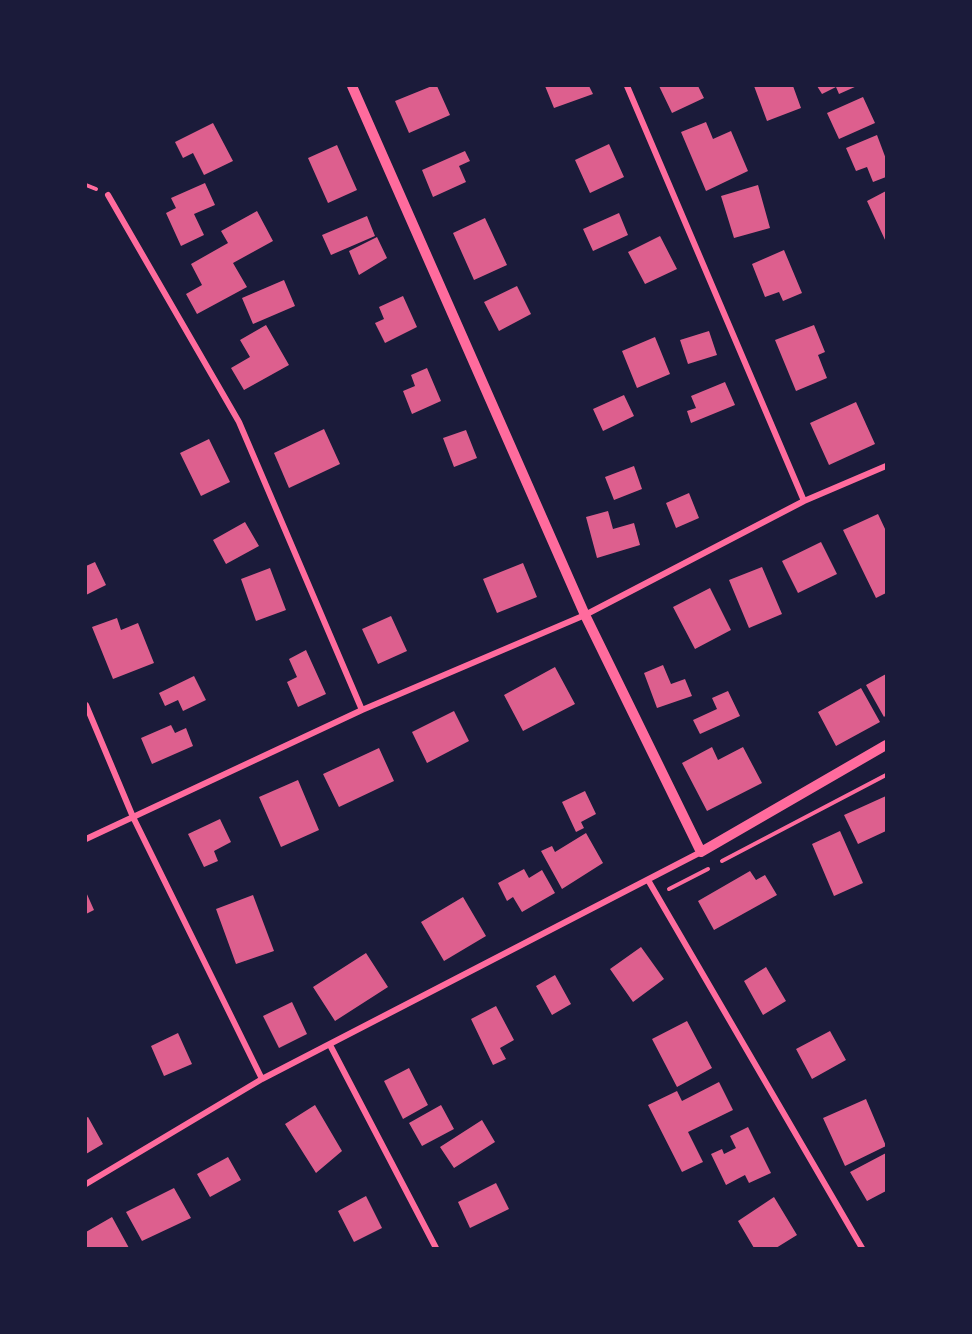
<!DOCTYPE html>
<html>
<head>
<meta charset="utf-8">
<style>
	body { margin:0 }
	#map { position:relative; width:972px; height:1334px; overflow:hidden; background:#1b1b3a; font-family:"Sofia Sans Condensed",sans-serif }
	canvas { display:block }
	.frame { position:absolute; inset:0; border:87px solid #1b1b3a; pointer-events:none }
</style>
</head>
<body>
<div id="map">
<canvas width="972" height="1334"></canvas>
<div class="frame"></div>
</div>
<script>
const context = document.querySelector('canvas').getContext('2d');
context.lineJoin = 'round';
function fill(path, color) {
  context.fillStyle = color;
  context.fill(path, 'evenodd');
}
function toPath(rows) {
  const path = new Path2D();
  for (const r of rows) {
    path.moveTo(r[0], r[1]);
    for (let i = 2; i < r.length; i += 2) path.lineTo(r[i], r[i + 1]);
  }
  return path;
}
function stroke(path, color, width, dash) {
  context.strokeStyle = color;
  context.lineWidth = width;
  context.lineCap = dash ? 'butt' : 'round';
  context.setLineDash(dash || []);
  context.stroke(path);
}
fill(toPath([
	[432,86,437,86,450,115,409,133,395,101],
	[545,86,589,86,593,94,554,108],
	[659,86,698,86,704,98,672,113],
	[754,86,793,86,801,108,767,121],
	[817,86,857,86,839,94,836,87,822,94],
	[863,97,875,123,839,139,827,113],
	[706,122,713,139,731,131,748,171,706,191,681,132],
	[213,123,233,161,204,175,193,153,183,158,175,142],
	[877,135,886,159,886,177,873,182,867,167,856,171,846,148],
	[609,144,624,177,590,193,575,160],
	[337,145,357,190,328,203,308,158],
	[465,151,470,161,459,166,466,182,433,197,422,170],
	[205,183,215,205,194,214,204,235,181,246,166,213,176,208,171,198],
	[758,185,770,228,734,238,721,196],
	[886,191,886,242,867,201],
	[257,211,273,241,233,263,247,287,197,314,186,294,202,285,191,264,228,243,221,231],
	[619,213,628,235,593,251,583,229],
	[367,216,375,236,331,255,322,235],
	[485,218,507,265,474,280,453,233],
	[660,236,677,269,645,284,628,252],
	[377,237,387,258,359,275,349,251],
	[784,250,802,293,783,301,779,292,765,297,752,264],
	[284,280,295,306,253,324,242,298],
	[517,286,531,314,499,331,484,302],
	[403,296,417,327,385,343,375,323,384,319,379,307],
	[266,325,289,365,244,390,231,368,250,357,240,340],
	[814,325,825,352,818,355,827,378,796,391,775,340],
	[709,331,717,355,688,364,680,340],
	[655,337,670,374,637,388,622,351],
	[427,368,441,401,412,414,403,391,415,386,411,375],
	[725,382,735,405,691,423,687,411,696,408,691,396],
	[624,395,634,416,603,431,593,409],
	[856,402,875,444,829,465,810,423],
	[324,429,340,464,289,488,274,453],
	[466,430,477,458,454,467,443,438],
	[209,439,230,482,201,496,180,453],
	[634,466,642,489,614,500,605,477],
	[689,493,699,518,676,528,666,503],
	[608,511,613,529,634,523,640,545,597,558,586,517],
	[878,514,886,531,886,593,876,598,843,530],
	[245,522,259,546,226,564,213,540],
	[821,542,837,574,798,593,782,561],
	[95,562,106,585,86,595,86,566],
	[523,563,537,597,497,613,483,579],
	[762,567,782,614,749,628,729,580],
	[270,568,286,610,256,621,241,579],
	[710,588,731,630,695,649,673,607],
	[391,616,407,651,378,664,362,629],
	[117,618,121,630,138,623,154,663,113,679,92,627],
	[306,650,326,694,298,707,287,682,297,677,289,659],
	[663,665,671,684,685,679,692,696,657,708,644,673],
	[555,667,575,704,523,731,504,695],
	[886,674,886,715,884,717,866,685],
	[194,676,206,700,183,711,178,700,165,706,159,693],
	[861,688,880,722,836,746,818,712],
	[728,691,740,716,700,734,693,720,717,709,712,698],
	[454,711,469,741,427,763,412,732],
	[171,725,175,733,186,728,193,746,152,764,141,738],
	[712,747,718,760,743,747,762,783,707,811,682,763],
	[379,748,394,781,339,807,323,774],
	[298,780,319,830,281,847,259,797],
	[585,791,596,814,581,822,584,828,576,832,562,802],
	[886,796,886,831,858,844,844,815],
	[220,819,231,842,214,851,218,861,204,867,188,834],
	[840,831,863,883,834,896,812,844],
	[586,833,603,863,562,889,541,851,552,846,555,852],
	[524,869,529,878,542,870,555,893,522,912,513,897,507,901,498,883],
	[750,871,756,880,765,875,777,895,714,930,698,901],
	[86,892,94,910,86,914],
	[253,895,274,951,236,964,216,909],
	[463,897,486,936,444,961,421,922],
	[641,947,664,979,633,1002,610,969],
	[366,953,388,987,335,1021,313,987],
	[766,967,786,1001,763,1015,744,981],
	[555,975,571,1004,552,1015,536,986],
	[292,1002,307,1034,279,1048,263,1016],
	[496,1006,514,1040,500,1048,506,1059,493,1065,471,1019],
	[687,1021,712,1068,677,1087,652,1039],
	[830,1031,846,1060,812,1079,796,1049],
	[178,1033,192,1064,164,1076,151,1046],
	[409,1068,428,1105,403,1119,384,1081],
	[719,1082,733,1110,688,1132,703,1162,682,1172,648,1105,677,1091,682,1101],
	[866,1099,886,1146,845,1166,823,1118],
	[315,1105,342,1151,316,1173,285,1124],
	[441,1105,454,1129,422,1146,409,1123],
	[88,1117,103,1144,86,1154,86,1118],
	[482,1120,495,1142,454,1168,440,1147],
	[748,1127,771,1173,749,1183,745,1175,726,1185,711,1154,722,1149,724,1154,736,1148,730,1136],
	[886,1153,886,1191,867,1201,850,1172],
	[228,1157,241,1180,210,1197,197,1174],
	[496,1183,509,1209,470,1228,458,1202],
	[174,1188,191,1218,142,1241,126,1212],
	[366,1196,382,1228,354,1242,338,1211],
	[774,1197,797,1235,776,1248,754,1248,738,1221],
	[112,1217,129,1248,86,1248,86,1232]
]), '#dd5f8e');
stroke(toPath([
	[86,185,96,189],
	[722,861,886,775],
	[669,889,708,869]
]), '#ff6b9d', 4);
stroke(toPath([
	[627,86,804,501],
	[108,195,239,422,362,710],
	[86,705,133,817,262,1079],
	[86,839,362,710,585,615,804,501,886,466],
	[648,880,862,1248],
	[330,1045,436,1248],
	[86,1184,262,1079,701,852]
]), '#ff6b9d', 6);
stroke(toPath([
	[352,86,585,615,701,852,886,745]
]), '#ff6b9d', 10);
</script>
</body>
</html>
